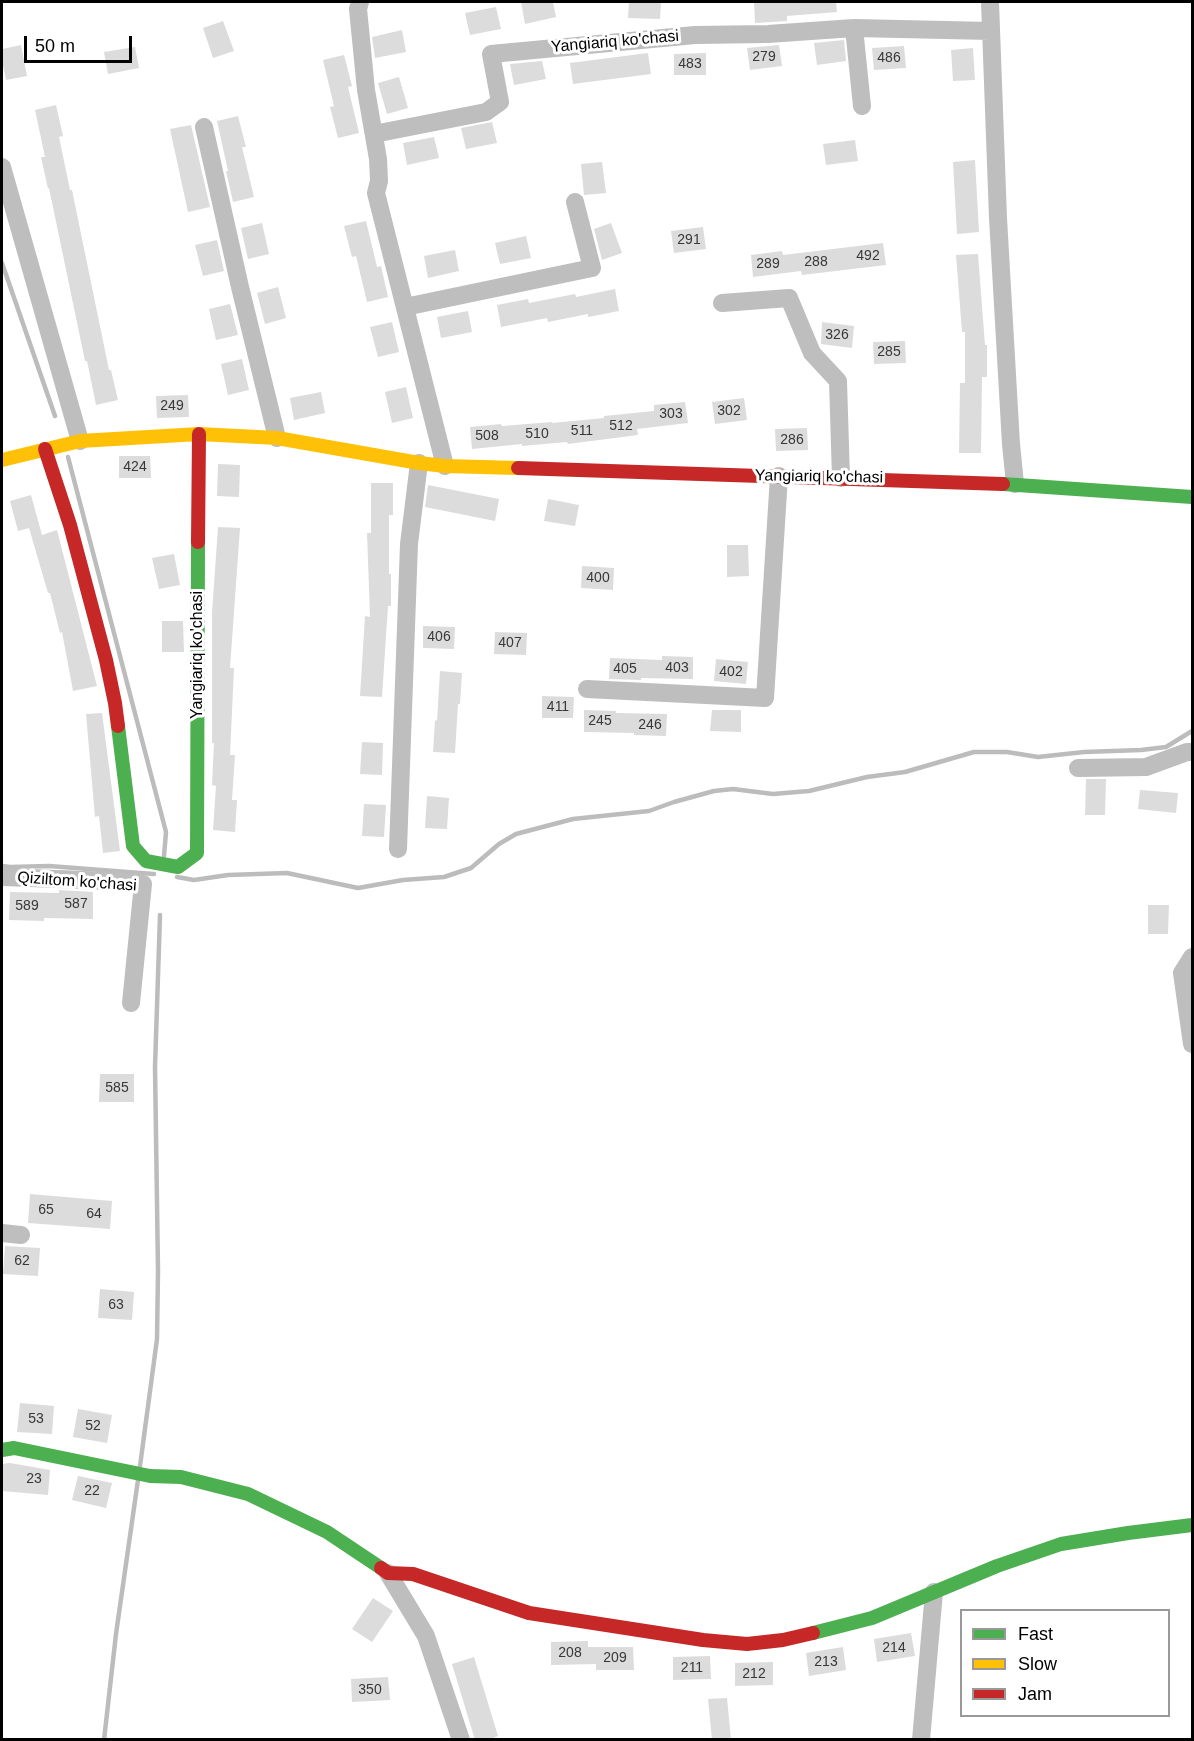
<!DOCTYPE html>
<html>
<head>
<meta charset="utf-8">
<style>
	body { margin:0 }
	#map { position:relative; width:1194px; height:1741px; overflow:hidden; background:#fff; font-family:Helvetica,sans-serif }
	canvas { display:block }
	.frame { position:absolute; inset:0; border:3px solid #000; pointer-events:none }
	.legend { position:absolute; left:960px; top:1609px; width:210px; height:108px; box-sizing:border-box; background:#fff; border:2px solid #999; margin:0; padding:8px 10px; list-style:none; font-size:18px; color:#000 }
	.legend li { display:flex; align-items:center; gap:12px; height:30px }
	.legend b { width:30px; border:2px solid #999 }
	.scale { position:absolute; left:24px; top:36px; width:108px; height:27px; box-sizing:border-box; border:3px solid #000; border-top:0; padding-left:8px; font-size:18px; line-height:21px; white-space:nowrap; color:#000; -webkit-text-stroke:4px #fff; paint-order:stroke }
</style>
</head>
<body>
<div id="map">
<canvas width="1194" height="1741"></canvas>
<div class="frame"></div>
<ul class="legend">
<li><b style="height:8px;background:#4caf50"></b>Fast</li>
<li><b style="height:8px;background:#ffc107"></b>Slow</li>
<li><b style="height:8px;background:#c62828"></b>Jam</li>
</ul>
<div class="scale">50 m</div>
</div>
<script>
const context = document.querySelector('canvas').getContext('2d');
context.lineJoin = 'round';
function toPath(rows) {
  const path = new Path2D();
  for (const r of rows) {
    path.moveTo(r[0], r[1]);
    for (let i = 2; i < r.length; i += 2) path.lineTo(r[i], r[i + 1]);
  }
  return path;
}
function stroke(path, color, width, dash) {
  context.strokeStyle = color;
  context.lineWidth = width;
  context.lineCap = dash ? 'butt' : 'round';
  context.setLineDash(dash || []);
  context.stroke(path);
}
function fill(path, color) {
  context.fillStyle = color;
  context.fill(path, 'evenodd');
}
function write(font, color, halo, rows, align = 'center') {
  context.font = font + ' Helvetica,sans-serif';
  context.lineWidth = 6;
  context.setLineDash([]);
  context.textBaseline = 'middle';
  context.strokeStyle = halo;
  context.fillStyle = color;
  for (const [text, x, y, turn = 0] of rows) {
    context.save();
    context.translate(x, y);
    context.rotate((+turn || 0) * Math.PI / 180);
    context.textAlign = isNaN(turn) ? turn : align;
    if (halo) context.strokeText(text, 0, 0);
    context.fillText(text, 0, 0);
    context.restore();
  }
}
stroke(toPath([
	[2,263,55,416],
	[68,457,166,832,164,856],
	[2,866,10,867,49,866,154,874],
	[177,877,194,880,228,875,287,873,358,888,403,880,444,877,471,868,499,844,516,834,573,819,649,811,674,802,714,791,733,789,773,794,809,791,867,777,905,772,974,752,1007,752,1038,757,1084,752,1141,750,1166,747,1192,731],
	[140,1466,157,1339,158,1271,155,1067,160,915],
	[104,1740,116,1634,138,1480]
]), '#bcbcbc', 4.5);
fill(toPath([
	[521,2,553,2,556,17,525,24],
	[629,2,661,2,660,19,628,18],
	[754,2,836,2,837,12,787,16,787,21,755,23],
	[496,7,501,29,470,35,465,13],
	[223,21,234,51,213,58,203,28],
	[402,30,406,52,375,58,372,37],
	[844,40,846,61,817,65,814,43],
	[21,45,27,76,6,80,2,60,2,49],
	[779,45,782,66,750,70,747,48],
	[904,46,906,68,874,70,872,48],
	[135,47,139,68,108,74,104,52],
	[973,48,975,80,953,81,951,50],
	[648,53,651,74,573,84,570,63],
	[706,53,706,75,674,75,674,54],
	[344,55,352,86,348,87,359,133,338,138,330,107,334,106,323,60],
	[542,61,546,79,514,85,510,64],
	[399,77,408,108,387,114,378,83],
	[56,105,63,136,59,137,70,190,72,190,109,370,111,370,118,400,96,405,87,361,85,361,49,188,48,189,41,157,45,157,35,110],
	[238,116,246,147,242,147,254,197,233,202,226,171,228,171,217,121],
	[492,122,497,143,466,149,461,128],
	[191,125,210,207,188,212,170,129],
	[434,137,439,158,407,165,403,143],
	[855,140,858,161,826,165,823,144],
	[975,160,979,232,957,234,953,162],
	[602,162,606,193,584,195,581,164],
	[366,221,377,267,381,266,388,297,367,302,356,256,352,257,344,226],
	[262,223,269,254,248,259,241,228],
	[611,223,622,253,602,260,594,229],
	[703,227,706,249,674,253,671,231],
	[526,236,531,258,500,264,495,243],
	[217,240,224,271,203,276,195,245],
	[883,243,886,265,802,275,801,271,753,277,751,255,782,251,783,255],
	[455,250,459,271,428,278,424,256],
	[978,254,985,345,987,345,987,377,982,377,981,453,959,453,960,383,965,383,965,332,962,332,956,255],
	[278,287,286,318,265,324,257,293],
	[615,289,619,311,588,317,588,314,548,322,547,318,501,327,497,305,528,299,529,303,575,294,576,297],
	[230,304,238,335,216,340,209,309],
	[468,311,472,332,441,338,437,317],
	[392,322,399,352,378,357,370,327],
	[822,322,854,326,852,348,821,344],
	[905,341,906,363,874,364,873,342],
	[242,359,249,390,228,395,221,364],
	[406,387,413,418,392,423,385,392],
	[321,392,325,413,294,420,290,398],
	[188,395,189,417,157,418,156,396],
	[744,398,747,420,715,424,712,402],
	[685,402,688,423,637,429,638,435,568,444,567,442,522,446,522,444,472,449,470,427,501,424,502,426,552,422,552,423,604,418,604,416,654,411,654,405],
	[807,428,808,450,776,451,775,429],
	[119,456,150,456,151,478,119,478],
	[218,464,240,465,239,497,217,496],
	[371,483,393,483,393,515,389,515,389,574,391,574,391,606,388,606,382,697,360,696,365,616,370,617,367,533,371,533],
	[428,485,499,499,495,521,425,507],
	[31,495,42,535,57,530,97,686,73,691,62,632,60,633,50,593,48,593,29,528,18,531,10,501],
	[548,499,579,505,575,526,544,521],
	[218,527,240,528,230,668,234,668,230,755,235,755,232,800,237,800,235,832,213,830,216,786,212,785,214,743,212,743,212,613],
	[727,545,748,545,749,576,727,577],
	[174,554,180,585,159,589,152,558],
	[582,566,614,568,613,590,581,588],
	[162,621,183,621,184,652,162,652],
	[423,626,455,627,454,649,423,648],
	[495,632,527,633,526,655,494,654],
	[662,656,693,657,693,679,641,678,641,680,609,679,610,658,662,660],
	[716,659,748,662,746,684,714,681],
	[440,671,462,673,460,704,458,704,455,753,433,752,435,720,437,721],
	[542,696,574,697,573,718,542,718],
	[584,710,616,711,616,713,667,714,666,736,634,735,634,733,584,732],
	[712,710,741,710,741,732,710,731],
	[102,713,120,851,103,853,99,816,95,817,86,714],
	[362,742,383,743,382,775,360,774],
	[1086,779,1106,779,1105,815,1085,815],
	[1140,790,1178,793,1176,813,1138,809],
	[427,796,449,798,447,829,425,828],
	[364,804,386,805,384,837,362,836],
	[59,890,93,892,93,919,44,918,44,921,9,920,10,892,59,893],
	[1148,905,1169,905,1168,934,1148,934],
	[100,1074,134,1074,134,1102,99,1102],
	[30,1194,112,1201,110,1229,28,1223],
	[5,1246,40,1248,38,1276,3,1274],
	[100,1289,134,1292,132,1320,98,1318],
	[20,1403,54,1406,52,1434,17,1432],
	[78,1409,112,1415,107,1443,73,1437],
	[10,1463,50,1470,48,1495,2,1491,2,1464],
	[78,1476,112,1483,106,1508,72,1500],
	[373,1598,393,1611,372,1642,352,1629],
	[911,1633,915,1656,877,1662,874,1639],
	[588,1641,588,1647,633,1647,634,1670,596,1670,596,1664,551,1665,551,1642],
	[843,1647,846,1670,809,1676,806,1653],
	[710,1656,711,1679,673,1680,673,1657],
	[474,1657,498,1736,488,1740,475,1740,452,1664],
	[773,1662,773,1685,735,1686,735,1663],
	[388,1677,390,1700,352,1702,351,1679],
	[727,1698,731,1740,712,1740,708,1699]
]), '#dcdcdc');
stroke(toPath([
	[360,2,358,9,366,90,378,159,379,181,376,193,445,466],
	[990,2,998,218,1011,444,1015,484],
	[854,28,862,106],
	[204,127,240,287,277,438],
	[374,134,486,112,500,102,491,54,695,35,768,34,854,28,991,31],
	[2,167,80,441],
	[722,303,789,298,812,353,838,381,841,478],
	[405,307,592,268,575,202],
	[587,689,765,698,779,476],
	[1078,768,1146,767,1187,752,1192,752],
	[398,849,409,544,419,463],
	[2,877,112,881,143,884,131,1003],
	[1192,957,1182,973,1192,1044],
	[2,1233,21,1235],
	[388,1573,426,1636,461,1740],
	[921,1740,934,1592]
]), '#bebebe', 18);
stroke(toPath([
	[1003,484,1192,497],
	[118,726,133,846,146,861,178,867,197,853,198,542],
	[2,1450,14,1448,150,1476,181,1477,248,1494,327,1532,381,1568],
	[813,1633,872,1618,997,1566,1061,1544,1128,1533,1192,1525]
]), '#4caf50', 14);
stroke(toPath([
	[2,460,80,441,199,434,277,438,419,463,445,466,518,468]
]), '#ffc107', 14);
stroke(toPath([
	[45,449,70,525,106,660,115,703,118,726],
	[518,468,1003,484],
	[198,542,199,434],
	[381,1568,388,1573,413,1574,529,1613,703,1640,747,1644,783,1640,813,1633]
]), '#c62828', 14);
write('14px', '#373737', null, [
	["279",764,57],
	["486",889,58],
	["483",690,64],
	["291",689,240],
	["492",868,256],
	["288",816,262],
	["289",768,264],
	["326",837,335],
	["285",889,352],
	["249",172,406],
	["302",729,411],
	["303",671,414],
	["512",621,426],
	["511",582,431],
	["510",537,434],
	["508",487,436],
	["286",792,440],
	["424",135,467],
	["400",598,578],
	["406",439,637],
	["407",510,643],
	["403",677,668],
	["405",625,669],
	["402",731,672],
	["411",558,707],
	["245",600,721],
	["246",650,725],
	["587",76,904],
	["589",27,906],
	["585",117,1088],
	["65",46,1210],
	["64",94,1214],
	["62",22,1261],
	["63",116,1305],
	["53",36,1419],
	["52",93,1426],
	["23",34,1479],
	["22",92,1491],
	["214",894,1648],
	["208",570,1653],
	["209",615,1658],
	["213",826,1662],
	["211",692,1668],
	["212",754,1674],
	["350",370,1690]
]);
write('16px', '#000', '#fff', [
	["Yangiariq ko'chasi",615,42,-5],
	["Yangiariq ko'chasi",819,477,1],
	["Yangiariq ko'chasi",198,655,-90],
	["Qiziltom ko'chasi",77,882,4]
]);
</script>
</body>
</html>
